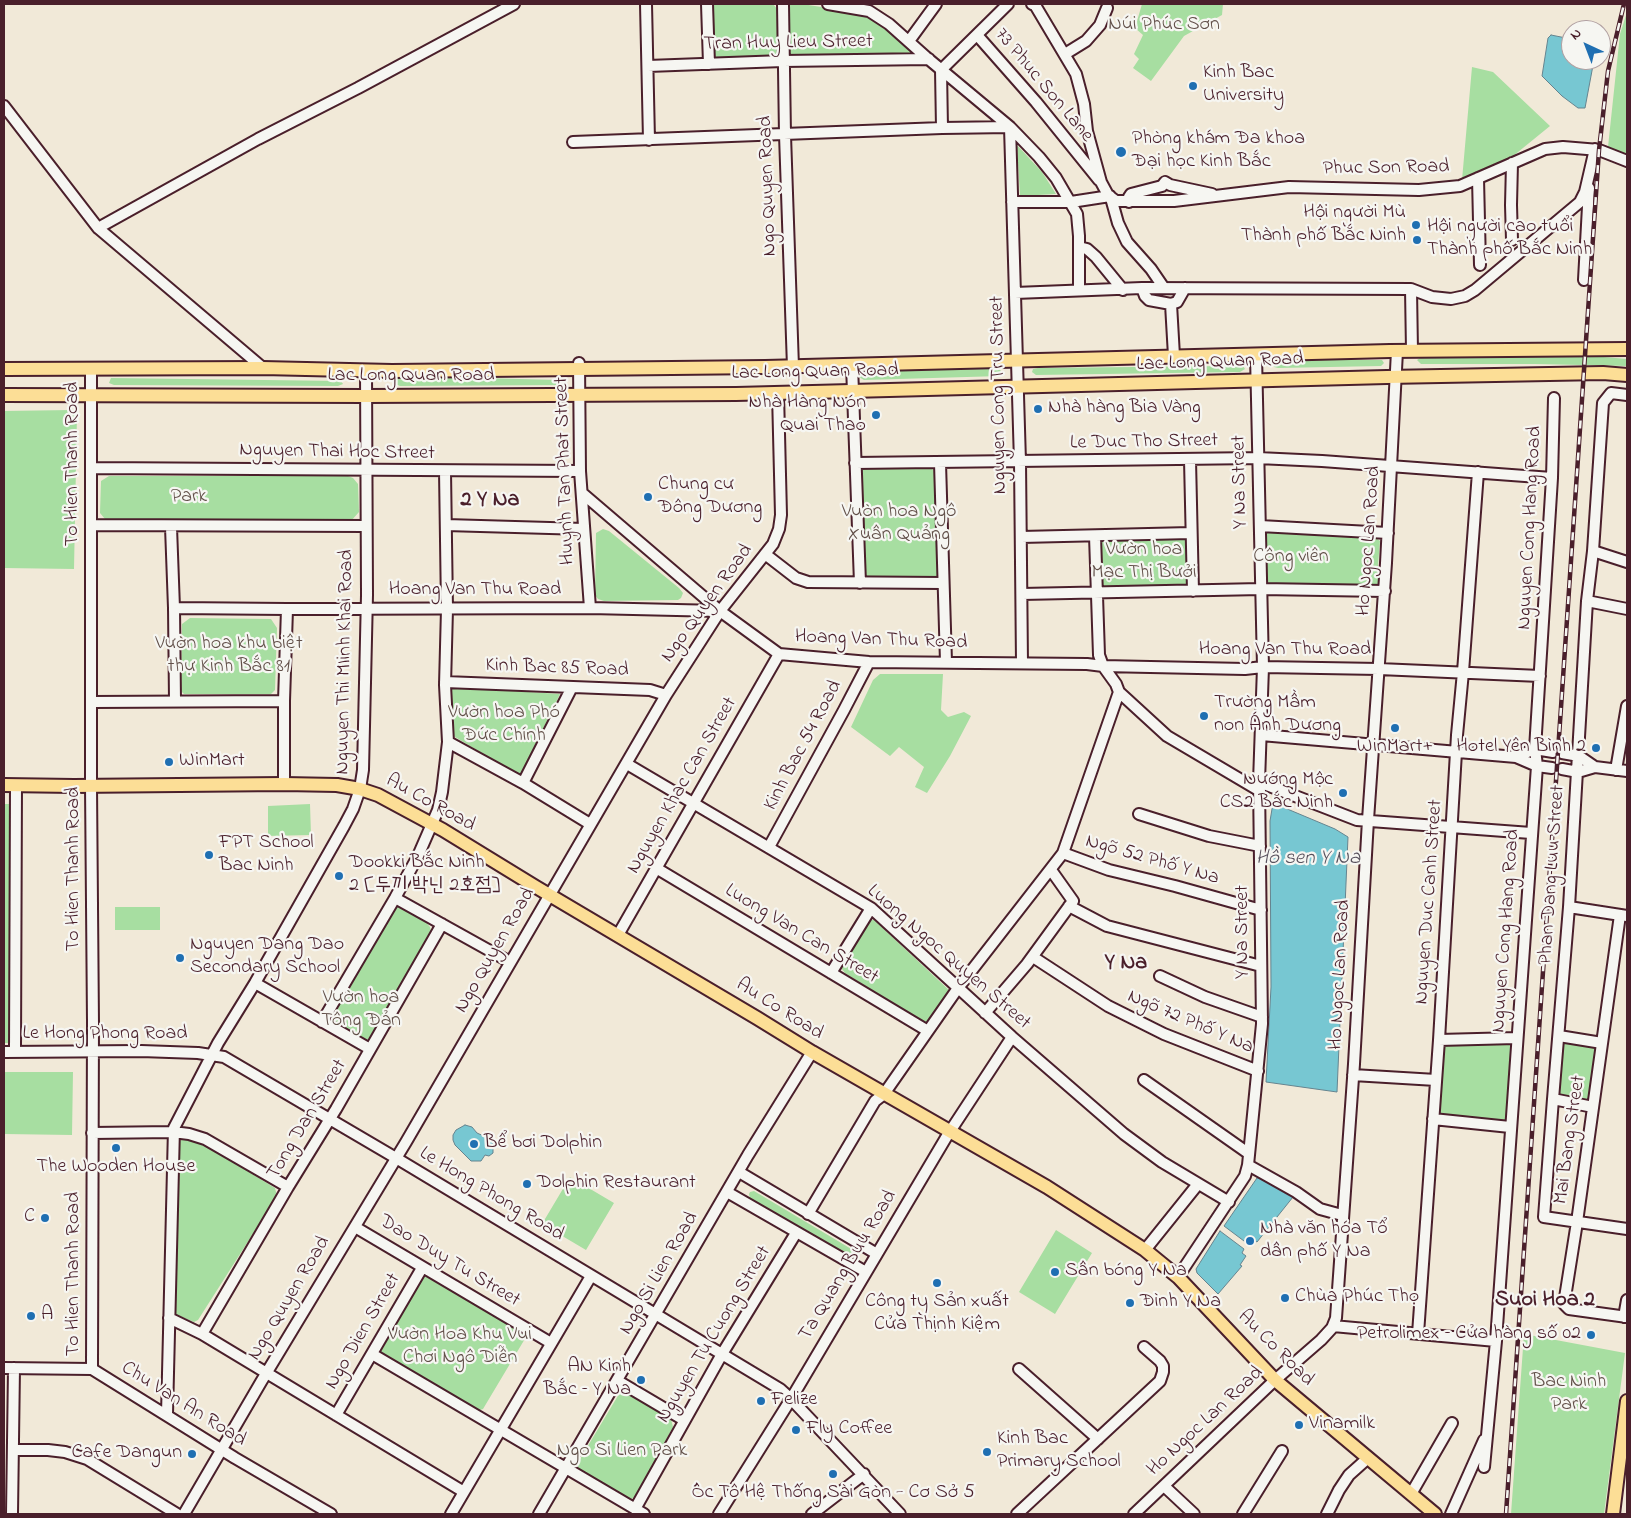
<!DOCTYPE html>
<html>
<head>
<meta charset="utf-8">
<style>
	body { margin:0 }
	#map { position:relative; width:1631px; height:1518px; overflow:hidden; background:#f1e9d8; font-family:"Indie Flower",sans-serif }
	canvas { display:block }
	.frame { position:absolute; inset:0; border:5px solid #4a1f2b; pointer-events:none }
	.north { position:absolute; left:1561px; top:20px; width:50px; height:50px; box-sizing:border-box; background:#f6f6f2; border:1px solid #b1a0a2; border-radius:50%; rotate:317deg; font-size:14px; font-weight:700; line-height:20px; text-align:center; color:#4a1f2b }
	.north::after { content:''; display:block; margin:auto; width:18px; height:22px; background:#1f6fb2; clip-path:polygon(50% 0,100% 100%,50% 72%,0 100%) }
</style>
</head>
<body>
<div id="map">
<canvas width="1631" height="1518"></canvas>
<div class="frame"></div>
<div class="north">N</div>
</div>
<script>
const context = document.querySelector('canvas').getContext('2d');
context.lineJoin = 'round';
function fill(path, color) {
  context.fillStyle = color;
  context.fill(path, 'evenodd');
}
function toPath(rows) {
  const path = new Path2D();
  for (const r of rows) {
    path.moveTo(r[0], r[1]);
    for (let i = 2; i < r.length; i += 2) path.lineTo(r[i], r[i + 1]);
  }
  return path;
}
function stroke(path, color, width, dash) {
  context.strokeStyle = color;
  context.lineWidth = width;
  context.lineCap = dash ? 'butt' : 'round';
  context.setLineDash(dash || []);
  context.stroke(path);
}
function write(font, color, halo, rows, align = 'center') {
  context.font = font + ' "Indie Flower","Poor Story",sans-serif';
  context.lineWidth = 4.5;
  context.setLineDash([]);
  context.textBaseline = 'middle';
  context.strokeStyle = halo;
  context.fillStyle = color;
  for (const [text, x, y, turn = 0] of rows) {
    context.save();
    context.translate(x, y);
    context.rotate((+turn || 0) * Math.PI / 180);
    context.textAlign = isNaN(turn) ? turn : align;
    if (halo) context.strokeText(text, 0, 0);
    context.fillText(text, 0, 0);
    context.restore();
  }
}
fill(toPath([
	[710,4,773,4,778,10,779,53,776,59,716,60,712,54],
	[792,4,802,4,866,14,874,18,913,48,912,52,908,54,795,58,790,54,788,6],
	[1142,4,1223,4,1222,15,1184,36,1151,81,1133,68,1139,59,1134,54,1143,35,1135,28],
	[1627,12,1627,154,1608,147,1620,34],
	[1472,67,1493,72,1550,126,1507,161,1462,180],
	[1017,145,1042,172,1056,194,1020,196],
	[1421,357,1604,357,1627,359,1627,366,1535,364,1421,364,1417,360],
	[1275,360,1382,360,1384,363,1381,366,1278,368,1274,367,1273,364],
	[1229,366,1243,366,1245,369,1240,372,1036,375,1032,372,1033,369,1038,368],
	[998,368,1002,372,1001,376,864,380,859,377,860,372,867,370],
	[398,376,560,380,563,383,561,385,400,386,395,384,394,382,394,378],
	[111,378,341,381,343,384,338,386,114,385,109,383],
	[72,410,77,414,74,569,4,568,4,411],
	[864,465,932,469,938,474,941,577,937,580,865,579,861,575,857,471],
	[109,476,348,476,353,478,358,484,359,512,351,521,105,519,100,513,101,481],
	[603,529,609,531,679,588,683,593,681,598,678,600,604,601,598,599,595,595,596,533],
	[1266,529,1375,537,1380,541,1378,565,1379,582,1372,589,1269,584,1264,581,1262,532],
	[1185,535,1190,539,1188,588,1103,590,1099,586,1097,541,1101,537],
	[190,618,271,619,277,628,275,690,271,694,184,694,181,691,182,624],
	[880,674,943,674,941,710,948,717,964,712,971,716,950,756,927,793,915,787,924,767,899,747,890,756,851,727,873,680],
	[450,687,560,694,520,776,450,734],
	[4,804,11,804,10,1043,4,1043],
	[310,804,311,835,268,836,268,806],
	[398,905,425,921,430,927,431,931,373,1035,367,1040,362,1040,334,1023,333,1012,396,906],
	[115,907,160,907,160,930,115,930],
	[871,920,874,920,950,991,950,992,929,1023,924,1023,845,973,842,969,843,963],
	[1561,1039,1600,1043,1592,1103,1555,1098],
	[1512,1040,1506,1123,1437,1116,1440,1041],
	[4,1072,73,1072,72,1135,4,1134],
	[186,1137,215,1151,275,1188,277,1196,198,1320,194,1322,175,1314,173,1310,179,1142],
	[570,1177,614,1203,586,1250,542,1224],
	[754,1191,853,1250,853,1253,846,1255,750,1199,749,1194,750,1192],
	[1056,1230,1092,1253,1055,1314,1019,1292],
	[423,1275,524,1332,526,1337,483,1409,477,1411,380,1353],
	[1524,1334,1625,1353,1604,1514,1511,1514],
	[626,1392,671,1419,673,1427,635,1497,629,1500,580,1473,577,1464,619,1394]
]), '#a7dea1');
const water = toPath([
	[1551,35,1571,39,1571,60,1594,60,1585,108,1578,108,1562,96,1542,76,1548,38,1551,35],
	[1273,803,1335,829,1348,837,1337,1092,1266,1082,1271,987,1270,821,1273,803],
	[465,1125,472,1127,477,1133,488,1138,493,1143,493,1153,489,1156,485,1155,481,1161,471,1161,455,1145,453,1140,453,1135,456,1130,465,1125],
	[1257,1178,1262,1178,1293,1197,1257,1242,1252,1239,1248,1244,1224,1226,1257,1178],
	[1220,1231,1244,1249,1242,1253,1246,1256,1240,1265,1242,1266,1218,1294,1197,1273,1196,1269,1220,1231]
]);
fill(water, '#77c7d2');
stroke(water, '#65848f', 1);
const minor = toPath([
	[646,4,649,140],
	[707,4,709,64],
	[783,4,785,135,793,367],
	[828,4,869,11,889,24,926,57,1010,127,1039,157,1056,178,1077,214,1079,236,1079,290],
	[1032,4,1035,5,1076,74,1084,104,1087,131,1101,182,1108,195,1116,201,1174,201,1289,187,1419,190,1460,186,1545,149,1563,147,1599,150,1627,161],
	[977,35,1036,102,1099,180],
	[909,41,936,4],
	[1065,54,1086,41,1100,25,1107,8],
	[648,66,783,61,929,59],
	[4,106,98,228,263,368],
	[942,128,941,70,1008,4],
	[573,142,942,128,1010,127,1020,462,1022,663],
	[1512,163,1511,205,1512,240],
	[1478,178,1480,265],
	[1111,198,1118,223,1127,242,1151,269,1164,288],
	[1012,202,1071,202,1110,196],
	[1129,202,1129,197,1131,194,1162,186,1165,182,1170,185,1212,194],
	[98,228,258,139,358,88,514,4],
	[1079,247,1087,249,1096,257,1123,290],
	[1584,280,1589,188],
	[1142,288,1145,296,1149,300,1171,304,1174,356],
	[1411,289,1432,297,1451,299,1465,296,1475,290,1580,202,1585,192,1595,149],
	[1015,293,1142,288,1411,289,1412,351],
	[1171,304,1177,302,1185,288],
	[579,363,580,471,590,608],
	[852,365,860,583],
	[91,369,91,786,93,1023,92,1369],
	[1190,460,1193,591],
	[855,463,1258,458,1322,461,1552,478],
	[940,463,946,662],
	[92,468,580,471],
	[582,493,720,611],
	[92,525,366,526],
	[446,525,584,529],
	[1260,526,1388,533],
	[171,527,174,608,175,701],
	[1021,537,1191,533],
	[1593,551,1627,562],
	[765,554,796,578,808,582,943,583],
	[1022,594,1261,589,1385,591],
	[1587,601,1627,609],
	[174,608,287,609,590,608,720,611,779,654,869,662,1087,664,1103,666,1245,669,1263,667,1379,669,1540,676],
	[445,682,650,690,666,695],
	[1119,692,1167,736,1260,791],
	[92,702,284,701],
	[1261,735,1516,757,1537,766,1552,768],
	[448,742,523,783,590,824],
	[1562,753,1579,756,1595,767],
	[1516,757,1535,749,1553,752],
	[627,764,871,908,1012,1037,1124,1134,1162,1162,1229,1202],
	[1562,769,1578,772,1595,767,1627,771],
	[1616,770,1627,706],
	[1259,782,1357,820,1531,833],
	[523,783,572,687],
	[284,784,284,701,287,609],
	[1139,814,1209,836,1260,846],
	[769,847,844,710,869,662],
	[1063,853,1109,870,1175,886,1261,910],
	[656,868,928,1031],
	[395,898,510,962],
	[1069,906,1107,926,1261,966],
	[1569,907,1627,916],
	[1620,915,1577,1222,1564,1304,1569,1309,1627,1317],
	[618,935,779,654],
	[1033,957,1108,1006,1164,1034,1258,1071],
	[831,973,871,908],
	[1160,976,1205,997,1262,1017],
	[255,983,370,1049],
	[985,1013,1027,964,1073,901,1051,870],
	[322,1022,395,898,418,856,438,810,442,792,448,742,445,685,447,609,445,471],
	[1559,1036,1602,1043],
	[1439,1040,1516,1038],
	[4,1052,141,1051,198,1053,224,1057,396,1158,780,1389,791,1399,900,1514],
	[15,1052,16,785],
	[1353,1075,1436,1080],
	[1144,1080,1248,1153],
	[1553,1099,1544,1217,1627,1229],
	[1593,1107,1553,1099,1569,907,1587,601,1593,551,1603,403,1611,393,1627,395],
	[1433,1119,1510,1127],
	[92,1133,173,1132,189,1134,205,1139,288,1187],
	[1248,1165,1296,1192,1320,1209,1342,1215],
	[739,1172,877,1254],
	[727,1192,866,1272],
	[808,1214,875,1101,884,1094,958,988,1063,853,1119,692,1116,684,1103,666,1099,655,1095,536],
	[355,1227,551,1343],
	[1145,1250,1198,1184],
	[1178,1277,1245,1176,1248,1165,1262,1024,1259,782,1263,667,1256,355],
	[1624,1317,1627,1300],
	[169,1318,202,1334,464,1492],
	[1333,1326,1496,1341],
	[202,1334,288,1187,336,1109,442,924],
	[1418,1334,1439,1040,1457,735,1463,672,1478,472],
	[372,1354,644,1514],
	[4,1368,92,1369,235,1458,331,1514],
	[1019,1369,1098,1439],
	[618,1381,684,1420],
	[167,1414,174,1128,218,1043,255,983,344,826,353,809,360,789,363,770,367,595,366,371],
	[336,1415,422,1268],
	[13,1450,48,1450,65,1452,87,1459,177,1514],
	[1484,1467,1496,1341,1537,766,1535,749,1552,478,1554,398],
	[1164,1486,1194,1514],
	[1411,1494,1452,1423],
	[635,1509,722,1354,796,1233],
	[12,1514,14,1368],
	[184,1514,261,1382,406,1142,666,695,720,611,773,544,779,529,781,515,778,393],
	[451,1514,591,1276],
	[539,1514,748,1155,812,1052],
	[719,1514,791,1399,947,1136,1012,1037],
	[812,1514,864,1474],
	[1017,1514,1160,1381,1163,1372,1163,1366,1160,1361,1144,1347],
	[1134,1514,1275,1380,1321,1340,1332,1328,1336,1318,1354,1064,1368,820,1386,563,1397,351],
	[1243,1514,1282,1451],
	[1327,1514,1339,1490,1349,1475,1368,1458],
	[1451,1514,1484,1440]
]);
const major = toPath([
	[4,369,263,368,392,371,765,367,1390,351,1627,349],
	[4,395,367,396,736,394,1387,377,1603,373,1627,375],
	[4,785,74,786,284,784,337,785,360,789,378,795,443,830,536,887,757,1018,812,1052,1047,1187,1145,1250,1178,1277,1275,1380,1435,1514],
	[1613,1514,1627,1401]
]);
stroke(minor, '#4a1f2b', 14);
stroke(major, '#4a1f2b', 16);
stroke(minor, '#f6f6f2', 10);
stroke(major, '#fcde96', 12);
const rail = toPath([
	[1506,1514,1599,150,1608,71,1624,4]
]);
stroke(rail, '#4a1f2b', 4.5);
stroke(rail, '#f6f6f2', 2.5, [8]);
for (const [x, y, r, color] of [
	[1193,86,5,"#1f6fb2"],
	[1121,152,6,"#1f6fb2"],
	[1416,225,5,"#1f6fb2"],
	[1417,240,5,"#1f6fb2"],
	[1038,409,5,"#1f6fb2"],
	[876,415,5,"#1f6fb2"],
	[648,497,5,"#1f6fb2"],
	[1204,716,5,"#1f6fb2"],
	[1395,728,5,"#1f6fb2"],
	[1596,748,5,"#1f6fb2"],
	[169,762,5,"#1f6fb2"],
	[1343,793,5,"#1f6fb2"],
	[209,855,5,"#1f6fb2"],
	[339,876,5,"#1f6fb2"],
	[180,958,5,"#1f6fb2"],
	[474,1144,5,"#1f6fb2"],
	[116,1148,5,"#1f6fb2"],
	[527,1184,5,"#1f6fb2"],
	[45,1218,5,"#1f6fb2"],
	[1250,1241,5,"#1f6fb2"],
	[1055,1272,5,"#1f6fb2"],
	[937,1283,5,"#1f6fb2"],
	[1285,1298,5,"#1f6fb2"],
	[1130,1303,5,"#1f6fb2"],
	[31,1316,5,"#1f6fb2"],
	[1591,1335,5,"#1f6fb2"],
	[641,1380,5,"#1f6fb2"],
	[761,1401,5,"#1f6fb2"],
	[1299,1425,5,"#1f6fb2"],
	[796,1430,5,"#1f6fb2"],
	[987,1452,5,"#1f6fb2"],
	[192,1454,5,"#1f6fb2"],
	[833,1474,5,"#1f6fb2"]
]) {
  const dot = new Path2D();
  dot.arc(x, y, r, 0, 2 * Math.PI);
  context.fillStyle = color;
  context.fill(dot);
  stroke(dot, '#f6f6f2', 2);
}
write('20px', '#614f48', '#f6f6f2', [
	["Núi Phúc Sơn",1164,26],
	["Park",189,498],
	["Vuòn hoa Ngô",899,513],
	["Xuân Quảng",899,536],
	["Vườn hoa",1144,551],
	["Mạc Thị Bưởi",1144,574],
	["Công viên",1291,558],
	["Vườn hoa khu biệt",229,645],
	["thự Kinh Bắc 81",229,668],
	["Vườn hoa Phó",504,714],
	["Đức Chính",504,737],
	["Vườn hoa",361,999],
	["Tông Đản",361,1022],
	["Vườn Hoa Khu Vui",460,1336],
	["Chơi Ngô Diễn",460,1359],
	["Bac Ninh",1569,1383],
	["Park",1569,1406],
	["Ngo Si Lien Park",622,1452]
]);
write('20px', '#4a1f2b', '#f6f6f2', [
	["Tran Huy Lieu Street",788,44,-1],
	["73 Phuc Son Lane",1043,86,50],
	["Phuc Son Road",1386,169,-1],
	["Ngo Quyen Road",769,186,-92],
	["Lac Long Quan Road",1220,363,-2],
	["Lac Long Quan Road",815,373,-1],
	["Lac Long Quan Road",411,377],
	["Nguyen Cong Tru Street",1000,395,-91],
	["Le Duc Tho Street",1144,443,-1],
	["Nguyen Thai Hoc Street",337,453,1],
	["To Hien Thanh Road",74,464,-90],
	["Huynh Tan Phat Street",566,471,-92],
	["Y Na Street",1241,482,-91],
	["Nguyen Cong Hang Road",1531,528,-87],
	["Ho Ngoc Lan Road",1370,541,-86],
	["Hoang Van Thu Road",475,591],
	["Ngo Quyen Road",708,604,-54],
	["Hoang Van Thu Road",881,641,2],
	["Hoang Van Thu Road",1285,651],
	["Nguyen Thi MIinh Khai Road",346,662,-89],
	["Kinh Bac 85 Road",557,669,2],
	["Kinh Bac 54 Road",804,746,-62],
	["Nguyen Khac Can Street",683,786,-60],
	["Au Co Road",430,804,29],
	["Ngõ 52 Phố Y Na",1152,861,16],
	["To Hien Thanh Road",75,869,-90],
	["Phan Dang Luu Street",1553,875,-86],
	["Nguyen Duc Canh Street",1430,902,-86],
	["Nguyen Cong Hang Road",1507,931,-86],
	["Y Na Street",1244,932,-90],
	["Luong Van Can Street",801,935,31],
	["Ngo Quyen Road",496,951,-60],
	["Luong Ngoc Quyen Street",948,958,41],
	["Ho Ngoc Lan Road",1341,975,-87],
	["Au Co Road",779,1010,32],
	["Ngõ 72 Phố Y Na",1190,1023,23],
	["Le Hong Phong Road",105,1035],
	["Tong Dan Street",308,1120,-59],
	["Mai Bang Street",1571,1140,-82],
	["Le Hong Phong Road",491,1195,31],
	["Dao Duy Tu Street",449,1262,31],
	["Ta Quang Buu Road",849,1266,-59],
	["To Hien Thanh Road",75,1274,-90],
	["Ngo Si Lien Road",660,1274,-60],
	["Ngo Quyen Road",290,1299,-59],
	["Ngo Dien Street",364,1332,-60],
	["Nguyen Tu Cuong Street",715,1335,-59],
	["Au Co Road",1275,1349,45],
	["Chu Van An Road",183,1405,32],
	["Ho Ngoc Lan Road",1206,1422,-43]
]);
write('20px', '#4a1f2b', '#f6f6f2', [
	["Kinh Bac",1203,74],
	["University",1203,97],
	["Phòng khám Đa khoa",1132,140],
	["Đại học Kinh Bắc",1132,163],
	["Hội người Mù",1406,214,"right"],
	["Thành phố Bắc Ninh",1406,237,"right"],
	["Hội người cao tuổi",1427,228],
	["Thành phố Bắc Ninh",1427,251],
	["Nhà Hàng Nón",866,404,"right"],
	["Quai Thao",866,427,"right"],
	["Nhà hàng Bia Vàng",1048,409],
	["Chung cư",658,486],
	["Đông Dương",658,509],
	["Trường Mầm",1214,704],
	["non Ánh Dương",1214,727],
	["WinMart+",1395,748,"center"],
	["Hotel Yên Bình 2",1586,748,"right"],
	["WinMart",179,762],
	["Nướng Mộc",1333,781,"right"],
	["CS2 Bắc Ninh",1333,804,"right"],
	["FPT School",219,844],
	["Bac Ninh",219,867],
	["Dookki Bắc Ninh",349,864],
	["2 [두끼 박닌 2호점]",349,887],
	["Nguyen Dang Dao",190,946],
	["Secondary School",190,969],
	["Bể bơi Dolphin",484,1144],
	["The Wooden House",116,1168,"center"],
	["Dolphin Restaurant",537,1184],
	["C",35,1218,"right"],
	["Nhà văn hóa Tổ",1260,1230],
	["dân phố Y Na",1260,1253],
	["Sân bóng Y Na",1065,1272],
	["Chùa Phúc Thọ",1295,1298],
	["Công ty Sản xuất",937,1303,"center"],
	["Cửa Thịnh Kiệm",937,1326,"center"],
	["Đình Y Na",1140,1303],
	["A",41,1316],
	["Petrolimex – Cửa hàng số 02",1581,1335,"right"],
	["AN Kinh",631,1368,"right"],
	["Bắc – Y Na",631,1391,"right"],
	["Felize",771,1401],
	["Vinamilk",1309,1425],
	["Fly Coffee",806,1430],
	["Kinh Bac",997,1440],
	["Primary School",997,1463],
	["Cafe Dangun",182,1454,"right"],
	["Ốc Tô Hệ Thống Sài Gòn - Cơ Sở 5",833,1494,"center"]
], 'left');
write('italic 21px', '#58515d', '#f6f6f2', [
	["Hồ sen Y Na",1308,860]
]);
write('bold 22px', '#4a1f2b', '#f6f6f2', [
	["2 Y Na",490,501],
	["Y Na",1126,964],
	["Suoi Hoa 2",1545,1301]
]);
</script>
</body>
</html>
